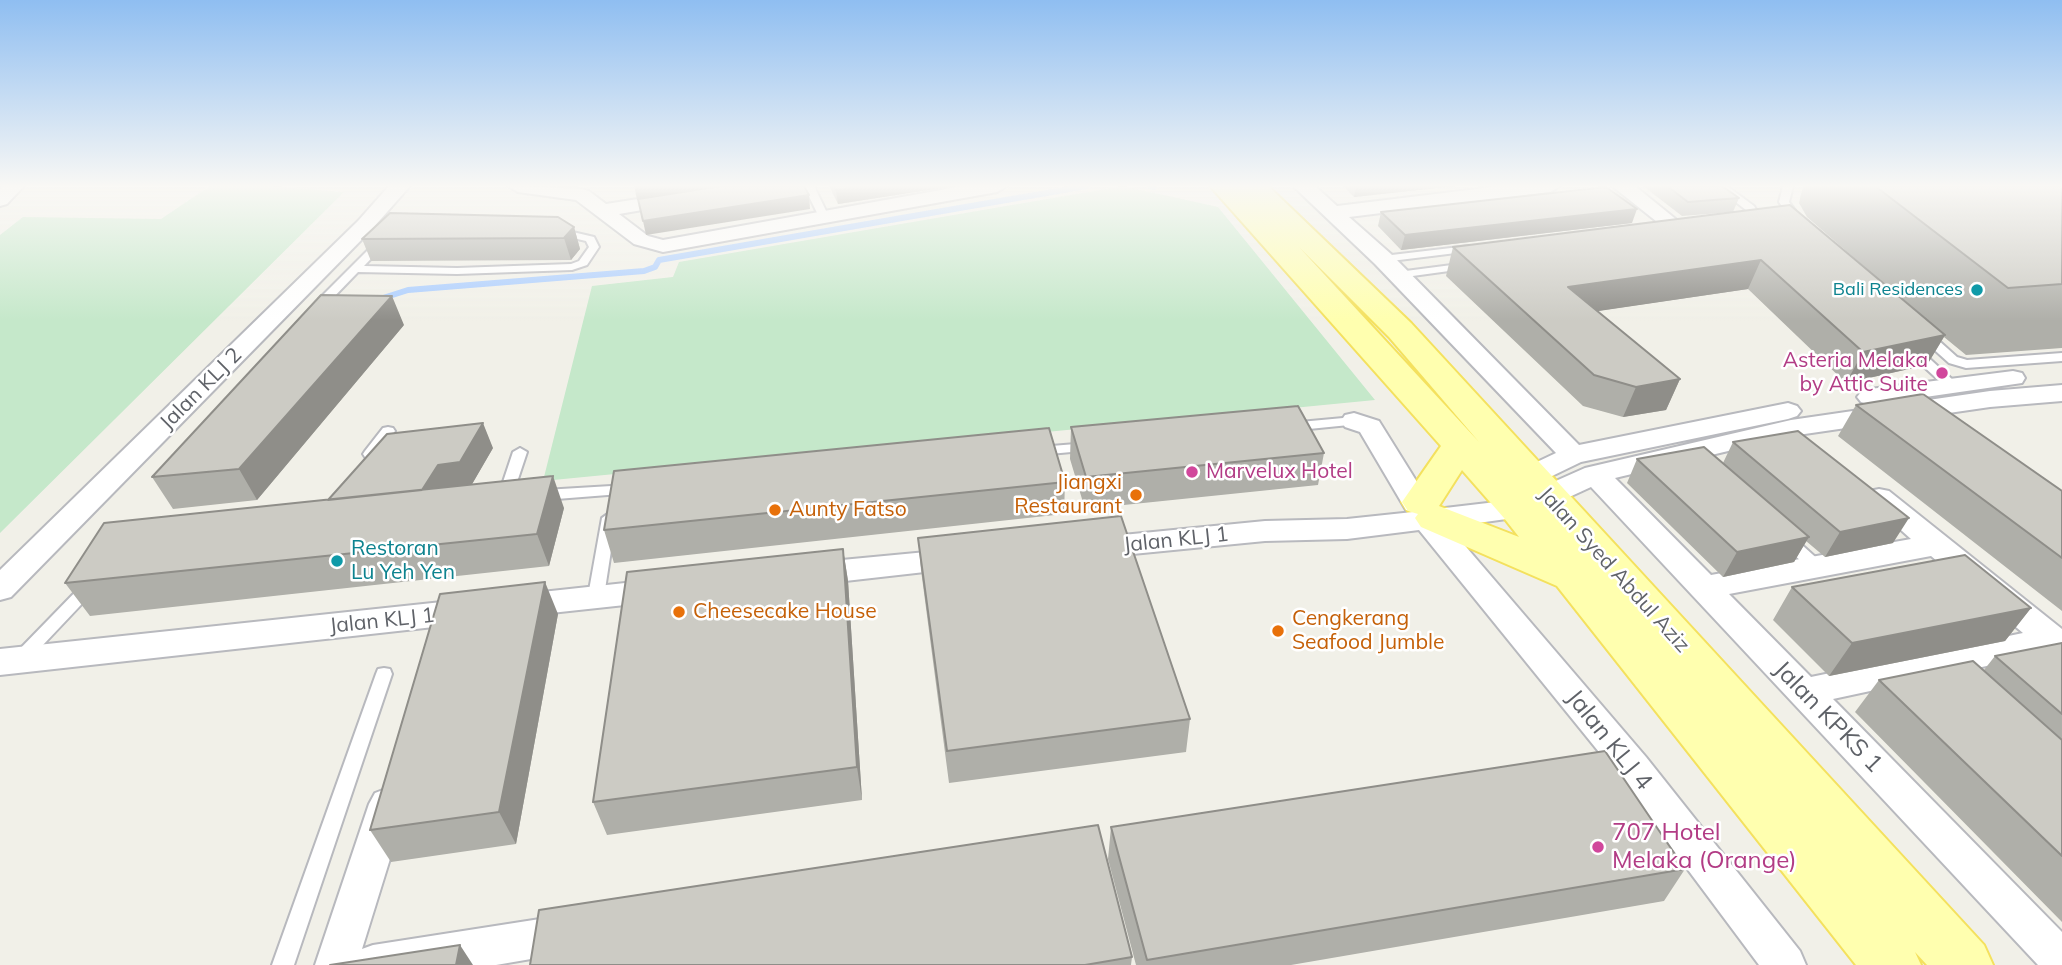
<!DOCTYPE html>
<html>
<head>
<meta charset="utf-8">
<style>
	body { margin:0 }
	canvas { display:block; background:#f1f0e8 }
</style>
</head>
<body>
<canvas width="2062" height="965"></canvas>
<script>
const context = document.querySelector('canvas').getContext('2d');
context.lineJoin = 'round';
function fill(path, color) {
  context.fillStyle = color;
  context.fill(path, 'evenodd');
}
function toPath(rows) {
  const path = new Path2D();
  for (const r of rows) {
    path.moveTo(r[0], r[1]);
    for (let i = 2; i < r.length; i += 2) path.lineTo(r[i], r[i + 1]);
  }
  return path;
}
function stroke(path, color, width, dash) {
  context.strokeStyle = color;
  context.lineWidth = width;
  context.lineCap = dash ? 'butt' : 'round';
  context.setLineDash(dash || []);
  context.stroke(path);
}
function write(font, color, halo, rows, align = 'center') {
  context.font = font + ' Mulish,sans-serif';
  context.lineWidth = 5;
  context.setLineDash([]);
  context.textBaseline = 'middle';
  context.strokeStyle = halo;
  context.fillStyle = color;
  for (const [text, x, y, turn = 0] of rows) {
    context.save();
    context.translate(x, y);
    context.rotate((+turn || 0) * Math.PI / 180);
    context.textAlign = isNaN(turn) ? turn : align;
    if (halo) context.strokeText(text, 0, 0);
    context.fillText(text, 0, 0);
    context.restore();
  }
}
fill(toPath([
	[210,186,272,186,344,192,0,533,0,235,23,217,161,219],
	[1123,186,1218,207,1375,400,543,481,592,286,673,277,679,262]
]), '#c5e8ca');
stroke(toPath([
	[1150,186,1154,187],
	[383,298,408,290,644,271,655,267,659,260,1087,186]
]), '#aacdff', 6);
const service = toPath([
	[804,186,814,186,829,217,828,219,820,219,804,186],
	[1715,186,1727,186,1754,206,1758,213,1746,220,1738,220,1738,216,1747,212,1746,210,1715,186],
	[1783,186,1793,186,1789,202,1802,220,1801,222,1793,222,1779,202,1783,186],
	[560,229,594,237,599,247,587,265,572,270,457,274,358,272,329,302,329,313,321,313,319,311,319,299,377,241,385,241,386,243,364,266,457,268,571,264,579,261,589,247,586,241,556,234,555,232,560,229],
	[1468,246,1473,249,1472,251,1383,262,1378,259,1383,256,1468,246],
	[1467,263,1472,266,1471,268,1398,278,1393,275,1398,272,1467,263],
	[1924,330,1928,331,1957,357,1967,360,2062,353,2062,361,1966,368,1949,363,1920,337,1920,331,1924,330],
	[1915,348,1919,349,1954,381,1956,384,1954,387,1946,387,1911,355,1909,352,1915,348],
	[1354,417,1361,421,1359,424,1289,431,1282,427,1289,423,1354,417],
	[388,427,393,428,395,431,393,434,375,457,365,457,363,454,365,451,383,428,388,427],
	[1088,443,1095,447,1093,450,1039,455,1032,451,1039,447,1088,443],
	[520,448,527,452,512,497,510,500,500,500,498,497,513,452,520,448],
	[628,485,635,490,633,493,544,500,537,495,544,490,628,485],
	[609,513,616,518,604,596,602,600,596,602,590,600,588,596,602,518,609,513],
	[1787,535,1792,536,1822,563,1825,567,1822,571,1812,571,1782,544,1780,540,1787,535],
	[90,580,95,582,98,586,95,590,25,664,19,666,13,664,11,660,13,656,85,582,90,580],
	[384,668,390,669,392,674,294,965,272,965,376,674,378,669,384,668]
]);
const minor = toPath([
	[3,186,24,186,7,204,0,206,0,189,3,186],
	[389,186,410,186,372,229,11,597,0,600,0,570,358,221,389,186],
	[508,186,582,189,589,191,606,204,676,193,683,195,686,199,683,203,619,214,648,236,663,240,963,186,1007,186,997,192,663,252,634,244,576,200,518,192,508,186],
	[1293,186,1315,186,1337,206,1501,186,1560,186,1550,192,1349,217,1391,254,1579,445,1788,403,1797,406,1801,411,1797,416,1788,419,1581,462,1521,491,1511,494,1501,491,1497,485,1501,479,1556,453,1375,264,1293,186],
	[1612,186,1635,186,1683,225,1680,229,1673,231,1666,229,1612,186],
	[2013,371,2022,373,2025,378,2022,383,1870,405,1861,402,1857,397,1861,392,1870,389,2013,371],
	[2062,385,2062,401,1990,407,1791,436,1615,478,1711,575,1911,539,1865,498,1869,491,1879,489,1889,491,2062,629,2062,659,2047,653,1833,699,2062,932,2062,965,2038,965,1591,487,1528,516,1449,527,1646,757,1800,951,1806,965,1759,965,1624,784,1580,791,1567,787,1562,776,1567,765,1603,757,1419,530,1347,539,1265,541,1092,558,1081,555,1077,548,1081,541,1092,538,1265,521,1347,519,1413,512,1406,510,1360,432,1345,427,1341,421,1345,415,1354,413,1379,421,1430,503,1428,510,1513,500,1585,468,1791,420,1990,391,2062,385],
	[1931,556,2023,633,1811,677,1729,594,1931,556],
	[958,549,969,553,973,560,969,567,810,585,799,582,795,574,799,566,810,563,958,549],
	[662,579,673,582,678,590,673,598,662,601,514,617,503,614,498,606,503,598,514,595,662,579],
	[470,599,481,603,486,611,481,619,470,623,0,675,0,649,470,599],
	[388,788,401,793,407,804,362,949,373,945,572,914,587,919,593,933,587,947,572,952,496,965,315,965,369,804,375,793,388,788]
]);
const primary = toPath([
	[1210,186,1268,186,1411,323,1984,945,1993,965,1927,965,1915,952,1921,965,1856,965,1557,586,1421,527,1415,518,1418,514,1408,511,1402,502,1441,446,1210,186],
	[1299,247,1389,337,1479,442,1299,247],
	[1462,470,1504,518,1519,537,1439,506,1462,470]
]);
stroke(service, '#b8b9be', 4);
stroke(minor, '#b8b9be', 4);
stroke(primary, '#f4e15e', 4);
fill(service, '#fff');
fill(minor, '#fff');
fill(primary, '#ffffaf');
fill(toPath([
	[829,186,954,186,838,204],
	[1343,186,1456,186,1354,197],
	[1643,186,1722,186,1739,198,1733,212,1682,216],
	[1803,186,2062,186,2062,348,1966,355,1944,337,1927,365,1846,383,1748,289,1597,311,1680,379,1666,410,1623,417,1583,406,1446,276,1453,247,1790,205,1875,276,1807,217,1799,203],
	[1381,212,1632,223,1401,250,1378,226],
	[574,227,580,249,571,260,371,261,362,239],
	[404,325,257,500,173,509,152,477],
	[1856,405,2062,491,2062,611,1838,436],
	[1071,427,1324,453,1318,485,1085,509,1070,459],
	[1733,442,1893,543,1825,557,1806,541,1794,562,1723,577,1627,483,1637,459,1723,463],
	[493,448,472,484,564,508,549,566,90,616,65,583],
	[1065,482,1064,514,614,563,604,530],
	[918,538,1190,719,1186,752,949,783,921,570],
	[843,549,848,581,862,800,607,835,593,802],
	[1792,587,2031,608,2005,641,1829,676,1773,620],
	[558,614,516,844,391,862,370,830],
	[2062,643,2062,922,1855,712,1879,680,1984,670,1995,656],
	[1111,827,1685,869,1664,901,1291,965,1136,965,1108,859],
	[1132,957,1131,965,530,965]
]), '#afafa9');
fill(toPath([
	[634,186,728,186,637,200],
	[861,186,954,186,838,204,836,190],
	[1356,186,1456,186,1354,197],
	[809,195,810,209,646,235,643,221],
	[1637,209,1632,223,1401,250,1405,235],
	[574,227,580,249,571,260,564,238],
	[1761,260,1748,289,1558,317,1568,287],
	[392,296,404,325,257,500,239,469],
	[1945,335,1927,365,1846,383,1863,352],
	[1680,379,1666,410,1623,417,1636,387],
	[483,423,493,448,471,486,417,498,438,465],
	[553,476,564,508,549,566,537,534],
	[1909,518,1893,543,1825,557,1840,532],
	[1809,537,1794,562,1723,577,1737,552],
	[843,549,848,581,862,800,857,767],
	[545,582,558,614,516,844,499,812],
	[2031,608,2005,641,1829,676,1852,643],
	[460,945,473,965,456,965]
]), '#8f8e89');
const building = toPath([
	[721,186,804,186,809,195,643,221,638,199,721,186],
	[834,186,861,186,836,190,834,186],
	[1667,186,1722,186,1739,198,1688,202,1667,186],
	[1875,186,2062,186,2062,284,2008,288,1875,186],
	[1606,187,1637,209,1405,235,1381,212,1606,187],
	[1790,205,1945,335,1863,352,1761,260,1568,287,1680,379,1636,387,1594,375,1453,247,1790,205],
	[390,213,558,217,574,227,564,238,362,239,390,213],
	[321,295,392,296,239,469,152,477,321,295],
	[1923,394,2062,491,2062,558,1856,405,1923,394],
	[1298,406,1324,453,1086,477,1071,427,1298,406],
	[483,423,460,462,438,465,422,490,328,500,387,434,483,423],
	[1049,428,1065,482,604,530,614,471,1049,428],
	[1798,431,1909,518,1840,532,1733,442,1798,431],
	[1704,447,1809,537,1737,552,1637,459,1704,447],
	[553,476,537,534,65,583,104,523,553,476],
	[1121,516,1190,719,947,751,918,538,1121,516],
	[843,549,857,767,593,802,627,572,843,549],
	[1965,555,2031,608,1852,643,1792,587,1965,555],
	[545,582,499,812,370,830,440,594,545,582],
	[2062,643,2062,714,1995,656,2062,643],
	[1973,661,2062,740,2062,856,1879,680,1973,661],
	[1605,751,1685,869,1147,960,1111,827,1605,751],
	[1098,825,1132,957,1085,965,530,965,539,910,1098,825],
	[460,945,456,965,330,965,460,945]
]);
fill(building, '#cccbc4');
stroke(building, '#8f8e89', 2);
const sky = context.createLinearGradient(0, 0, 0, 321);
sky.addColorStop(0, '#8fbef1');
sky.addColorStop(0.58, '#f9f8f5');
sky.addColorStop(1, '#f9f8f500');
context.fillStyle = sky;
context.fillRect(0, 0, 2062, 321);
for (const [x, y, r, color] of [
	[1977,290,7,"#0f9aa8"],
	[1942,373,7,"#d1479c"],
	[1192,472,7,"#d1479c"],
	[1136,495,7,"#e8710a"],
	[775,510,7,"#e8710a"],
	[337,561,7,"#0f9aa8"],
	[679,612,7,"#e8710a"],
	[1278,631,7,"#e8710a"],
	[1598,847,7,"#d1479c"]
]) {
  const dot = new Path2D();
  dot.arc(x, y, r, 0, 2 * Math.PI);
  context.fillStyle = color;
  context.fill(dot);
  stroke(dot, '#fff', 2.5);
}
write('18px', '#0d838f', '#fff', [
	["Bali Residences",1963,290]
], 'right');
write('21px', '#b23c85', '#fff', [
	["Asteria Melaka",1928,361],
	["by Attic Suite",1928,385],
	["Marvelux Hotel",1206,472,"left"]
], 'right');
write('21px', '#5f6268', '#fff', [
	["Jalan KLJ 2",201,389,-45],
	["Jalan KLJ 1",1176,540,-6],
	["Jalan Syed Abdul Aziz",1614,570,48],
	["Jalan KLJ 1",382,621,-6]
]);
write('21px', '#c56008', '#fff', [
	["Jiangxi",1122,483,"right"],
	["Restaurant",1122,507,"right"],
	["Aunty Fatso",789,510],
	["Cheesecake House",693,612],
	["Cengkerang",1292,619],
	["Seafood Jumble",1292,643]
], 'left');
write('21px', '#0d838f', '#fff', [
	["Restoran",351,549],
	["Lu Yeh Yen",351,573]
], 'left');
write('24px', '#5f6268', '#fff', [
	["Jalan KPKS 1",1828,717,46],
	["Jalan KLJ 4",1609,740,51]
]);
write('24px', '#b23c85', '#fff', [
	["707 Hotel",1612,833],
	["Melaka (Orange)",1612,861]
], 'left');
</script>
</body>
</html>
